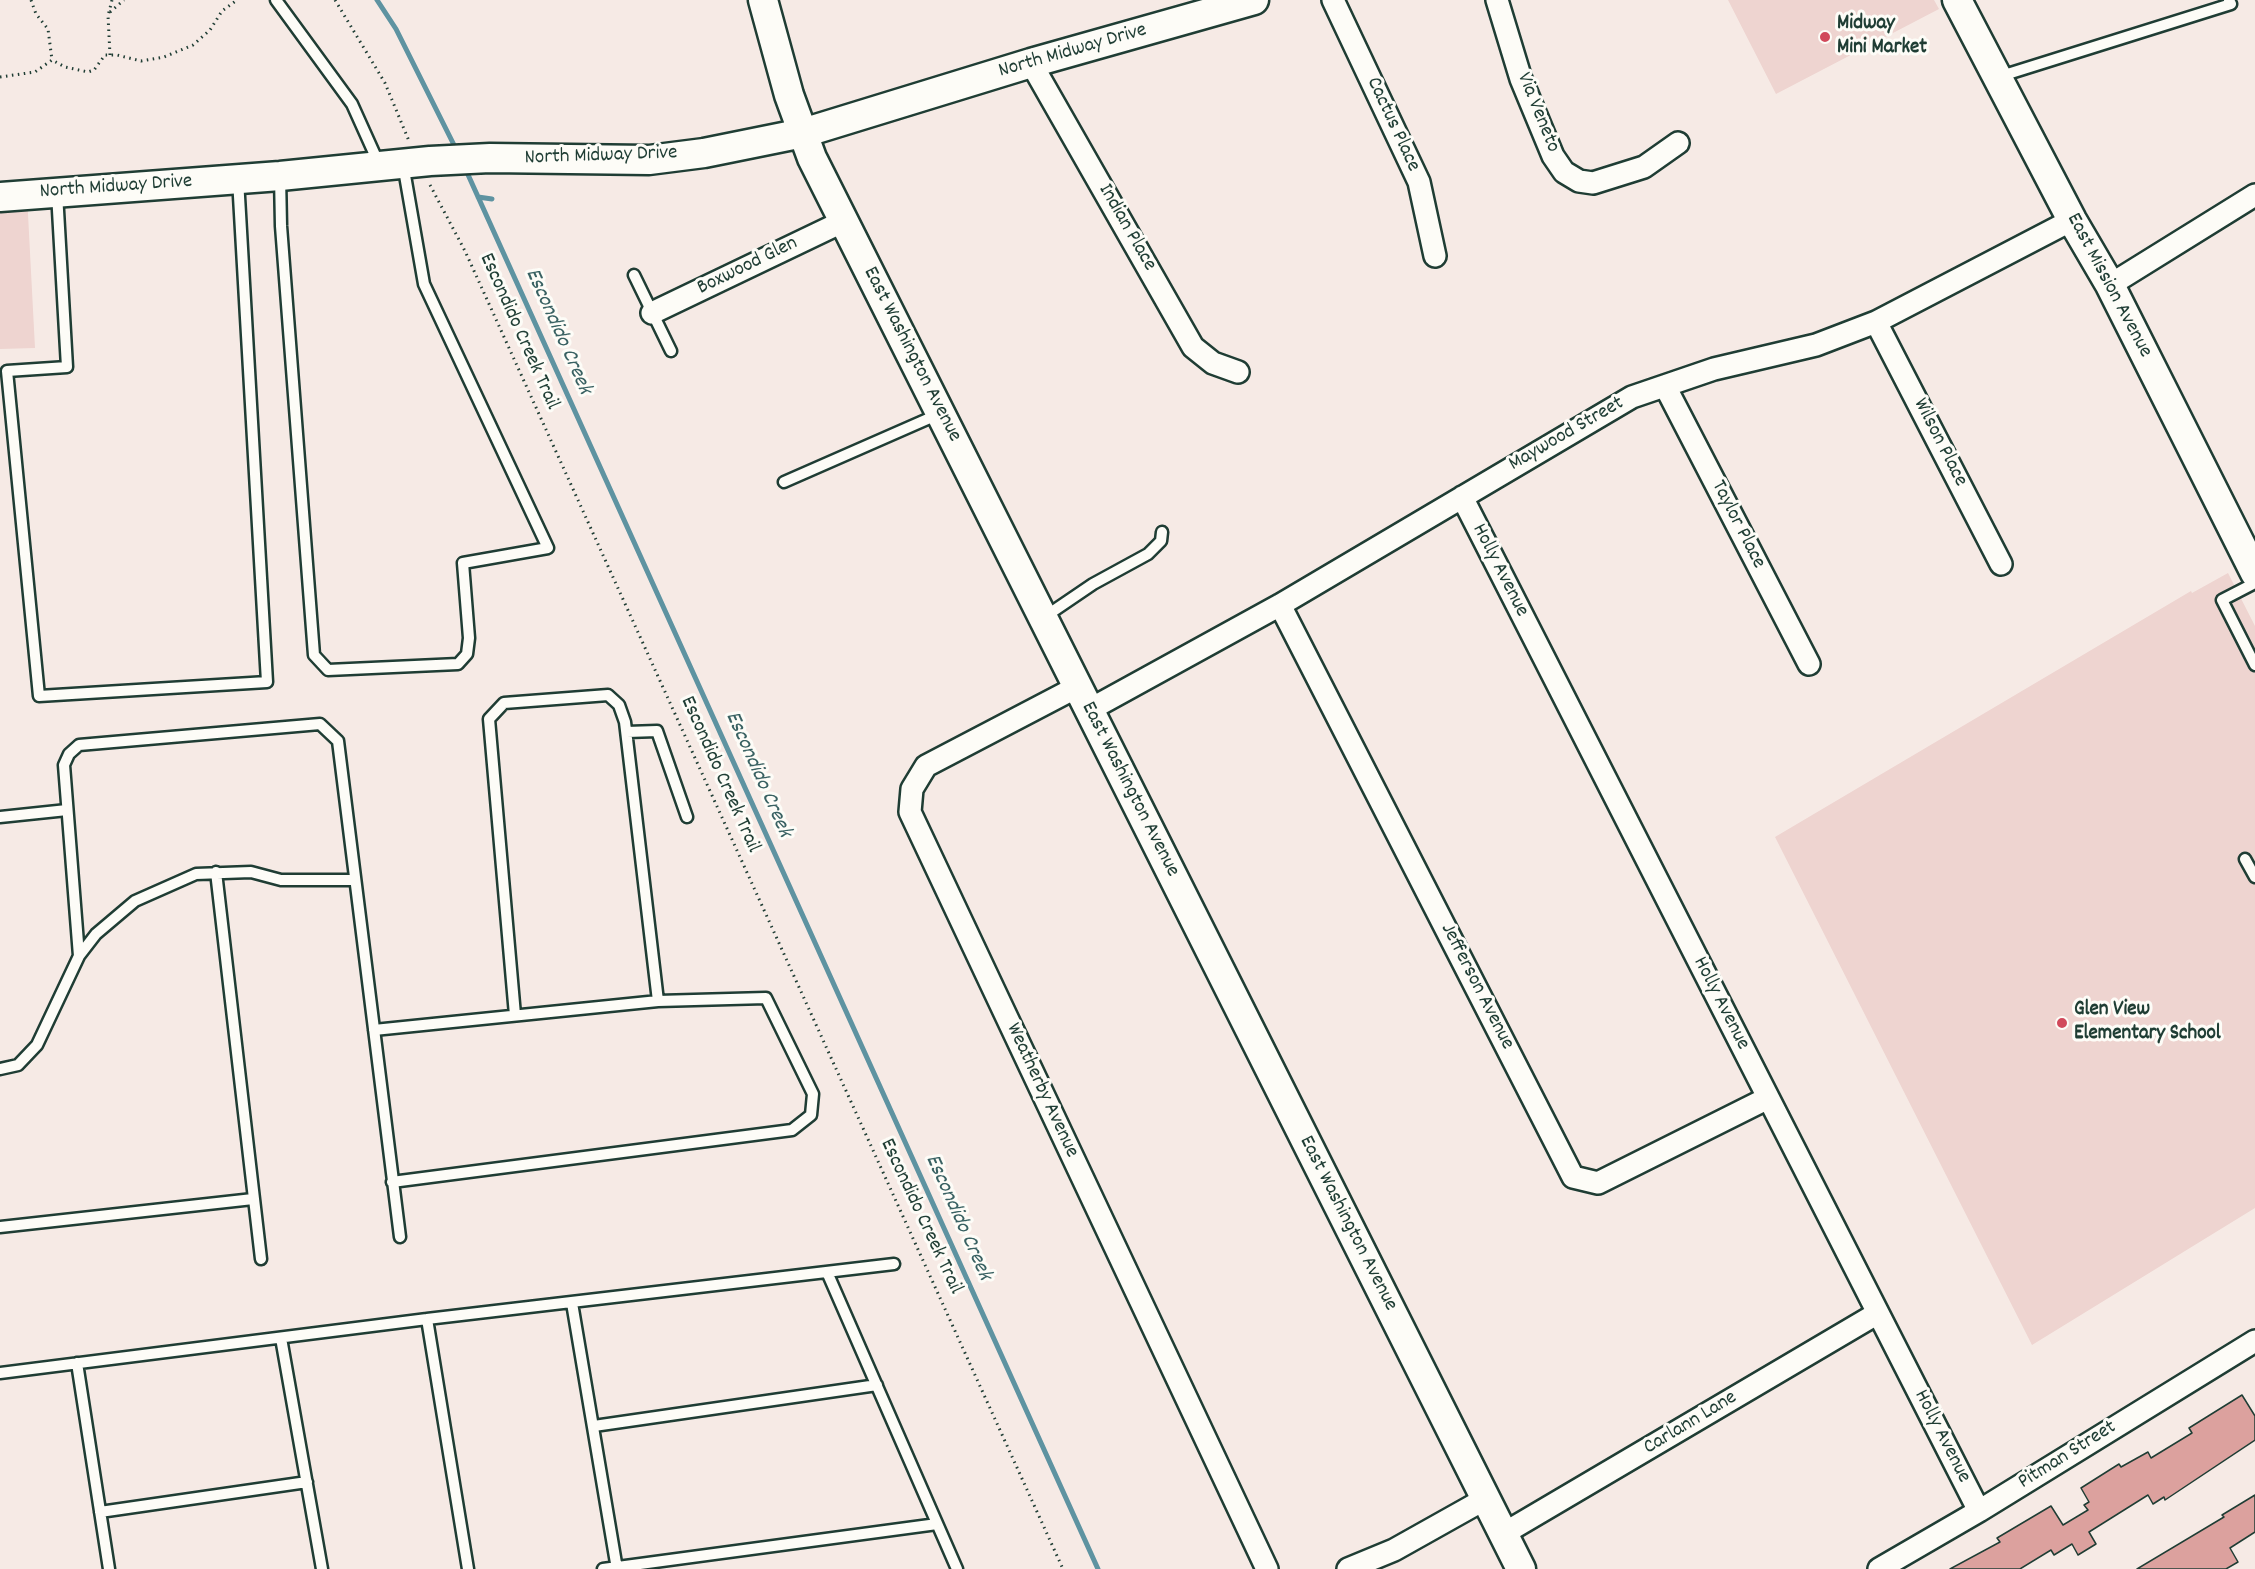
<!DOCTYPE html>
<html>
<head>
<meta charset="utf-8">
<style>
	body { margin:0 }
	canvas { display:block; background:#f6eae5 }
</style>
</head>
<body>
<canvas width="2255" height="1569"></canvas>
<script>
const context = document.querySelector('canvas').getContext('2d');
context.lineJoin = 'round';
function fill(path, color) {
  context.fillStyle = color;
  context.fill(path, 'evenodd');
}
function toPath(rows) {
  const path = new Path2D();
  for (const r of rows) {
    path.moveTo(r[0], r[1]);
    for (let i = 2; i < r.length; i += 2) path.lineTo(r[i], r[i + 1]);
  }
  return path;
}
function stroke(path, color, width, dash) {
  context.strokeStyle = color;
  context.lineWidth = width;
  context.lineCap = dash ? 'butt' : 'round';
  context.setLineDash(dash || []);
  context.stroke(path);
}
function write(font, color, halo, rows, align = 'center') {
  context.font = font + ' Dekko,sans-serif';
  context.lineWidth = 6;
  context.setLineDash([]);
  context.textBaseline = 'middle';
  context.strokeStyle = halo;
  context.fillStyle = color;
  for (const [text, x, y, turn = 0] of rows) {
    context.save();
    context.translate(x, y);
    context.rotate((+turn || 0) * Math.PI / 180);
    context.textAlign = isNaN(turn) ? turn : align;
    if (halo) context.strokeText(text, 0, 0);
    context.fillText(text, 0, 0);
    context.restore();
  }
}
fill(toPath([
	[1728,0,1934,0,1939,9,1776,94],
	[27,195,35,348,0,349,0,197],
	[2228,573,2255,626,2255,1208,2032,1345,1775,837,2191,591,2192,593]
]), '#eed4d0');
stroke(toPath([
	[377,0,396,29,457,151],
	[465,168,1098,1569],
	[478,197,492,199]
]), '#5e93a1', 5);
const building = toPath([
	[2242,1395,2255,1416,2255,1440,2165,1500,2164,1497,2153,1504,2148,1495,2089,1532,2096,1544,2078,1555,2072,1544,2054,1555,2051,1550,2020,1569,1950,1569,2000,1542,1997,1538,2051,1506,2063,1525,2088,1510,2084,1505,2089,1502,2081,1488,2119,1464,2121,1467,2148,1452,2151,1458,2192,1433,2189,1428,2242,1395],
	[2255,1495,2255,1532,2230,1548,2238,1562,2226,1569,2137,1569,2224,1517,2222,1515,2255,1495]
]);
fill(building, '#dca19e');
stroke(building, '#1f3d34', 1.5);
const lane = toPath([
	[276,0,352,104,379,164],
	[1998,77,2231,4,2229,0],
	[280,176,281,226,314,655,328,670,458,664,467,654,469,638,463,563,548,548,424,284,403,164],
	[57,193,67,367,7,371,39,696,267,682,238,179],
	[634,275,671,351],
	[784,482,939,414],
	[2255,583,2222,600,2255,665],
	[1043,618,1093,584,1148,554,1161,541,1162,532],
	[627,732,657,731,687,817],
	[0,817,67,810],
	[2245,859,2255,877],
	[216,872,261,1259],
	[79,956,64,765,69,754,79,745,320,724,338,741,400,1237],
	[515,1015,489,719,504,703,608,695,619,705,625,722,658,1001],
	[374,1030,658,1001,766,998,813,1094,811,1115,792,1130,392,1182],
	[0,1069,18,1065,37,1045,79,956,96,934,135,901,196,874,251,872,281,880,355,880],
	[0,1227,253,1199],
	[827,1272,957,1569],
	[572,1303,617,1569],
	[427,1319,468,1569],
	[281,1338,322,1569],
	[77,1363,109,1569],
	[0,1373,427,1319,894,1264],
	[594,1426,877,1385],
	[100,1512,307,1482],
	[603,1569,937,1524]
]);
const street = toPath([
	[1333,0,1419,182,1435,256],
	[1497,0,1521,79,1553,156,1564,172,1579,181,1593,183,1644,167,1678,143],
	[1031,63,1193,347,1213,363,1238,372],
	[2110,285,2255,195],
	[652,313,844,221],
	[1876,322,2001,564],
	[1665,386,1809,664],
	[1462,497,1979,1511],
	[1280,605,1573,1177,1598,1183,1768,1098],
	[1077,687,926,766,912,789,910,812,1267,1569],
	[1089,710,1280,605,1632,397,1714,369,1816,345,1876,322,2072,220],
	[1503,1534,1878,1313],
	[1348,1569,1394,1550,1485,1499],
	[1879,1569,1979,1511,2255,1341]
]);
const secondary = toPath([
	[763,0,789,95,812,158,1521,1569],
	[1957,0,2072,220,2110,285,2255,573],
	[0,197,280,176,430,161,490,158,649,160,704,153,803,133,1031,63,1254,0]
]);
stroke(lane, '#1f3d34', 15);
stroke(street, '#1f3d34', 26);
stroke(secondary, '#1f3d34', 33);
stroke(toPath([
	[31,0,36,14,48,29,52,60],
	[335,0,385,83,409,141],
	[110,12,124,0],
	[110,55,108,16,112,0],
	[0,77,35,72,52,60,65,67,88,72,94,70,105,55,117,55,141,61,164,57,193,45,210,30,222,11,237,0],
	[430,185,465,251,1063,1569]
]), '#1f3d34', 3, [1.5, 4.5]);
stroke(lane, '#fdfcf7', 10);
stroke(street, '#fdfcf7', 21);
stroke(secondary, '#fdfcf7', 28);
for (const [x, y, r, color] of [
	[1825,37,6,"#d1495b"],
	[2062,1023,6,"#d1495b"]
]) {
  const dot = new Path2D();
  dot.arc(x, y, r, 0, 2 * Math.PI);
  context.fillStyle = color;
  context.fill(dot);
  stroke(dot, '#fdfcf7', 2);
}
write('bold 21px', '#1f3d34', '#fdfcf7', [
	["Midway",1837,25],
	["Mini Market",1837,49],
	["Glen View",2074,1011],
	["Elementary School",2074,1035]
], 'left');
write('21px', '#1f3d34', '#fdfcf7', [
	["North Midway Drive",1073,52,-16],
	["Via Veneto",1537,113,68],
	["Cactus Place",1392,125,65],
	["North Midway Drive",601,157,-2],
	["North Midway Drive",116,188,-4],
	["Indian Place",1126,228,60],
	["Boxwood Glen",748,267,-26],
	["East Mission Avenue",2108,286,62],
	["Escondido Creek Trail",518,332,66],
	["East Washington Avenue",911,355,63],
	["Maywood Street",1567,435,-30],
	["Wilson Place",1939,443,63],
	["Taylor Place",1737,525,63],
	["Holly Avenue",1499,571,63],
	["Escondido Creek Trail",719,775,66],
	["East Washington Avenue",1129,790,63],
	["Jefferson Avenue",1476,987,63],
	["Holly Avenue",1720,1004,63],
	["Weatherby Avenue",1041,1091,65],
	["Escondido Creek Trail",920,1217,65],
	["East Washington Avenue",1347,1224,63],
	["Carlann Lane",1691,1424,-31],
	["Holly Avenue",1941,1437,63],
	["Pitman Street",2068,1456,-32]
]);
write('italic 22px', '#396162', '#fdfcf7', [
	["Escondido Creek",557,332,66],
	["Escondido Creek",757,775,66],
	["Escondido Creek",957,1218,66]
]);
</script>
</body>
</html>
